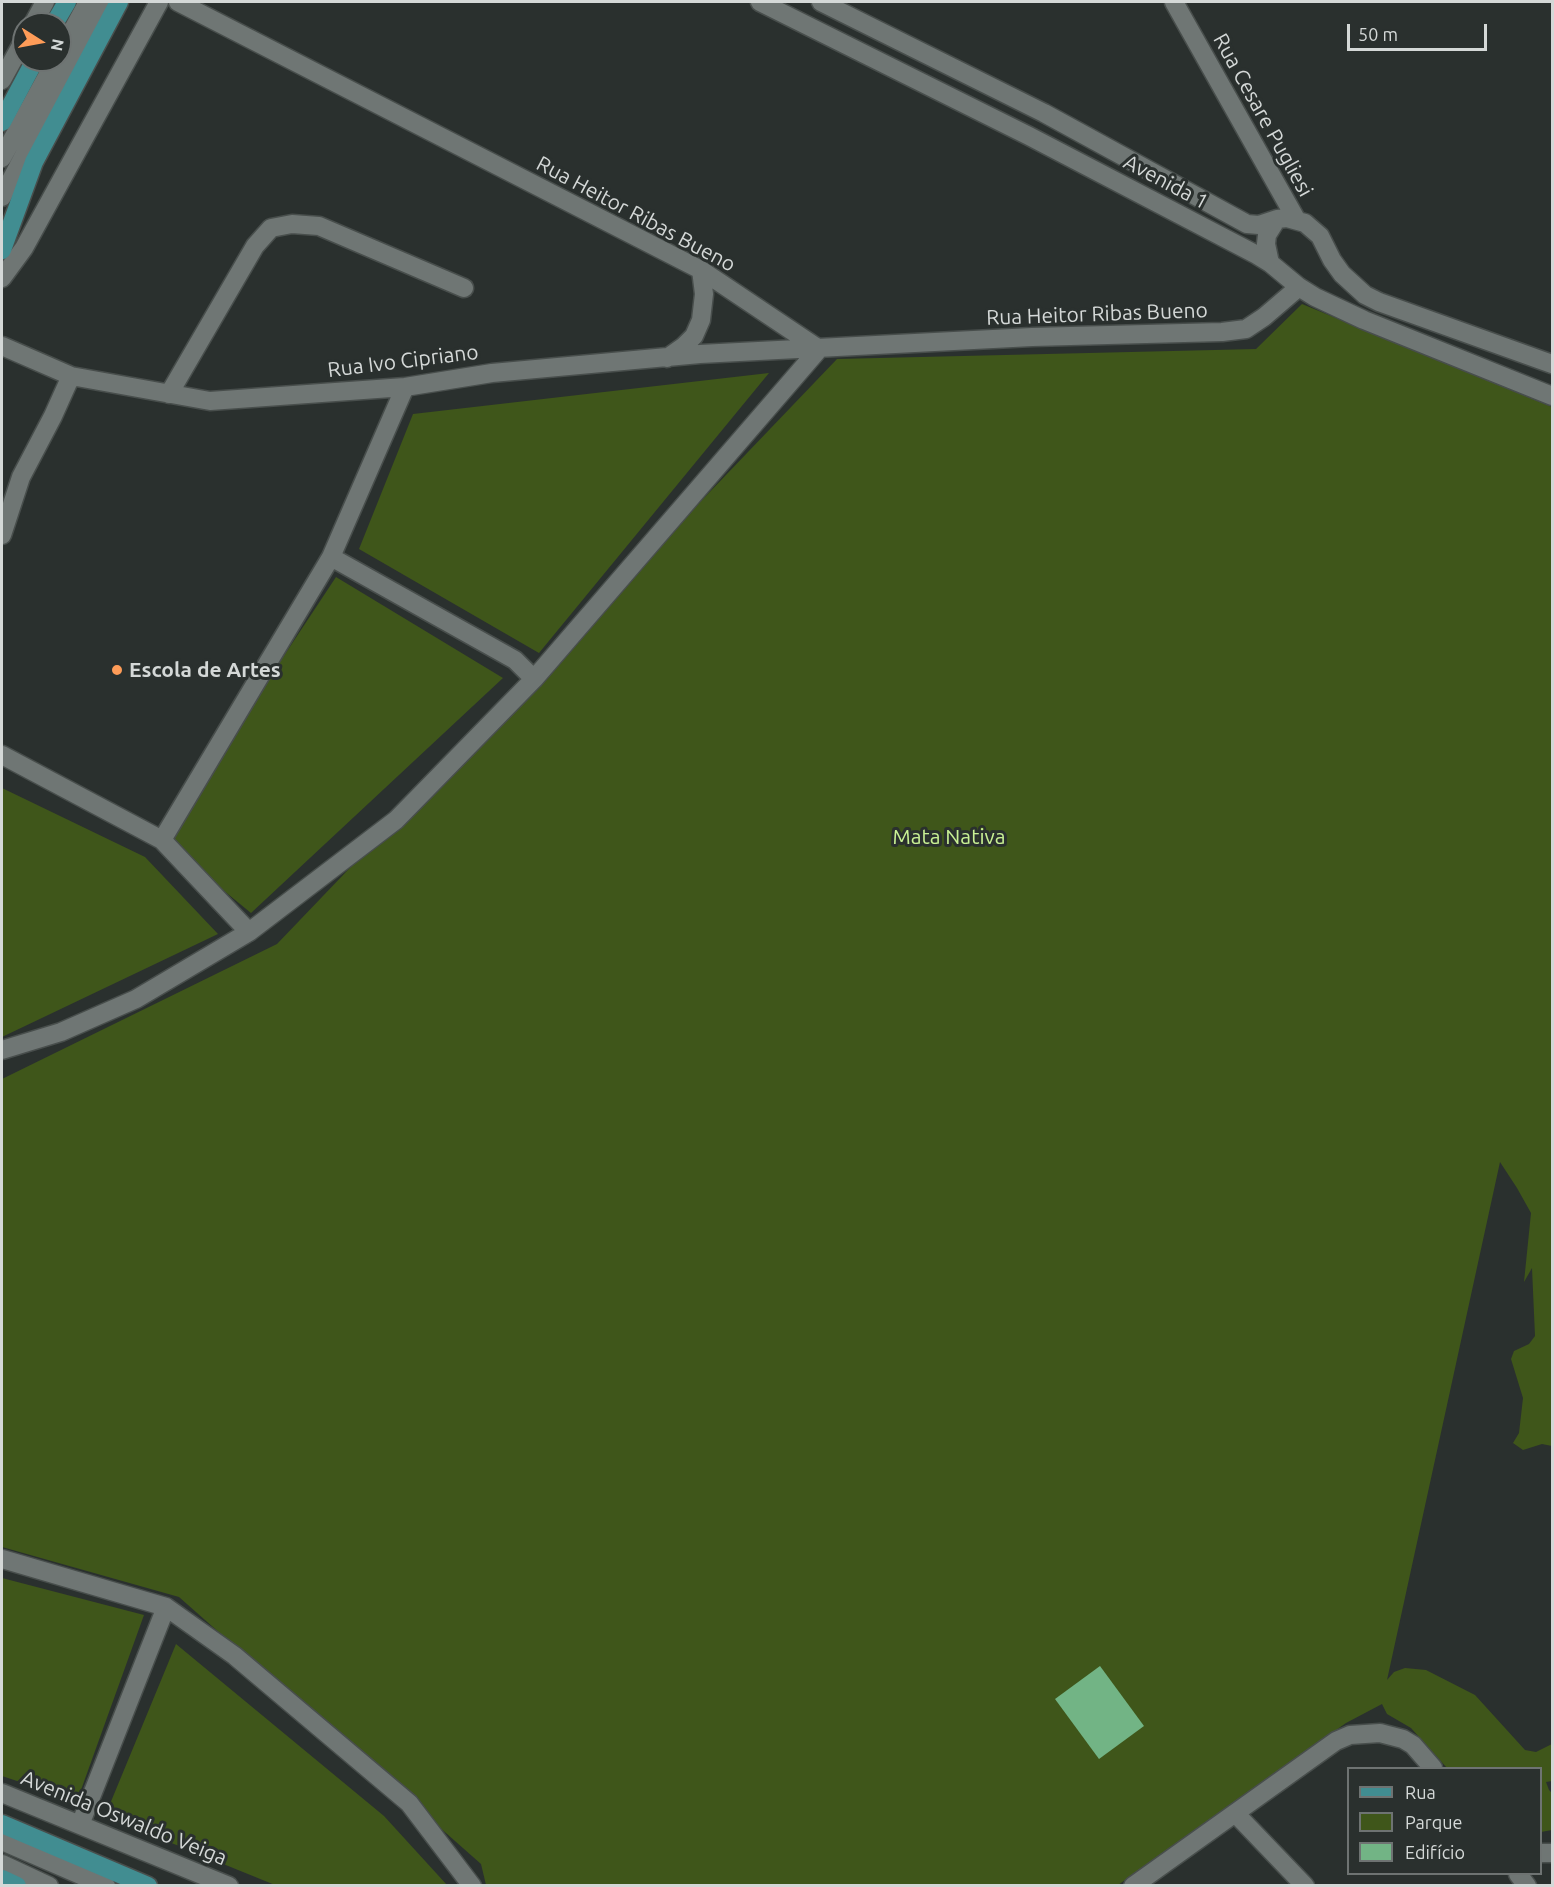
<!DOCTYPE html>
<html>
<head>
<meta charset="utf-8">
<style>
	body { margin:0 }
	#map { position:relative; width:1554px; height:1887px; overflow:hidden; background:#2a302e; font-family:Ubuntu,sans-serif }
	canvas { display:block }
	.frame { position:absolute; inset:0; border:3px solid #d4d8d7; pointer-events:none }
	.legend { position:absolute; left:1347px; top:1767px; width:195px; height:108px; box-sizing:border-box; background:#2a302e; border:2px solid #6e7372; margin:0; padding:8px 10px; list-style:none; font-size:18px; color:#d4d8d7 }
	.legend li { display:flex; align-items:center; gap:12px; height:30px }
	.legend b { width:30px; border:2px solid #6e7372 }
	.north { position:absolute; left:12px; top:12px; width:60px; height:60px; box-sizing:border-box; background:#2a302e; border:2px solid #6e7372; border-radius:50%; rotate:101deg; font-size:16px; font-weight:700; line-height:24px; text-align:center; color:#d4d8d7 }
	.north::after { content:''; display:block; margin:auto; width:21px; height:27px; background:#fe9c58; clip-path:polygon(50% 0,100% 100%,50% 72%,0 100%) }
	.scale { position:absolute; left:1347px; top:24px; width:140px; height:27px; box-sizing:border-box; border:3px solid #d4d8d7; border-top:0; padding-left:8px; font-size:18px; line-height:21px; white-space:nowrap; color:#d4d8d7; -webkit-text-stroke:4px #2a302e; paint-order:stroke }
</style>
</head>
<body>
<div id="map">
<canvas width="1554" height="1887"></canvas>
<div class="frame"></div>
<ul class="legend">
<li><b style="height:8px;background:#418d91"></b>Rua</li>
<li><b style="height:16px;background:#3f561a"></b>Parque</li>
<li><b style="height:16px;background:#72b485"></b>Edifício</li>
</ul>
<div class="north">N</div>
<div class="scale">50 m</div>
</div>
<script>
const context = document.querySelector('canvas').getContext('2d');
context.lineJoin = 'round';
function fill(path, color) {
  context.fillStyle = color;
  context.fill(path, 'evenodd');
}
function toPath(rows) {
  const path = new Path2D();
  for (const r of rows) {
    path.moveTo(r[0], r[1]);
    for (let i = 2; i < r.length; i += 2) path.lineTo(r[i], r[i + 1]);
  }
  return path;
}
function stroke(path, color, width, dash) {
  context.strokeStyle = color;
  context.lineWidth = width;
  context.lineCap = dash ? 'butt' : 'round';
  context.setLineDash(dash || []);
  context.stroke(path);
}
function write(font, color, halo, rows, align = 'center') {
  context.font = font + ' Ubuntu,sans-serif';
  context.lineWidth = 6;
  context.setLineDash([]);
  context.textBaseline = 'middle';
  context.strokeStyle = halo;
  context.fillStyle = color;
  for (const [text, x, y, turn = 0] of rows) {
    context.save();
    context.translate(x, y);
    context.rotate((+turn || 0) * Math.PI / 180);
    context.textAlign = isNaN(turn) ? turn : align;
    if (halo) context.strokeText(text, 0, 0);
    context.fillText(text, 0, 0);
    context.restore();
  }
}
fill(toPath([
	[1302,304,1552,407,1552,1446,1542,1444,1523,1450,1513,1443,1519,1433,1523,1398,1511,1359,1514,1351,1529,1344,1535,1336,1532,1268,1524,1282,1531,1213,1517,1188,1500,1162,1387,1680,1394,1672,1405,1668,1426,1670,1475,1695,1525,1750,1536,1752,1552,1744,1552,1781,1546,1782,1549,1790,1552,1793,1552,1830,1541,1832,1540,1768,1447,1768,1411,1728,1387,1714,1382,1704,1346,1723,1118,1885,486,1885,481,1864,179,1597,2,1547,2,1079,277,944,837,359,1256,349],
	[769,373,539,653,359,549,413,414],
	[336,577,503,678,251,913,162,840],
	[2,788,145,857,218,934,2,1037],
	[2,1578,144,1615,77,1801,2,1776],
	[176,1644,384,1816,447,1885,275,1885,105,1816]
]), '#3f561a');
fill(toPath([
	[1100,1666,1144,1726,1099,1759,1055,1699]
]), '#72b485');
const minor = toPath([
	[178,2,701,270,819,349],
	[760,2,1029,136,1257,255,1270,263,1299,287,1315,297,1364,320,1552,396],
	[821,2,1044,113,1247,224,1259,225,1277,219,1287,218,1305,223,1320,236,1332,260,1342,274,1365,295,1379,302,1552,364],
	[1174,2,1296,219],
	[33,24,45,2],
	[60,53,88,2],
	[2,80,24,40],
	[2,158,56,60],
	[2,197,105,2],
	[1270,263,1266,244,1267,235,1277,219],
	[2,278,24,248,159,2],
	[2,346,71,376,210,401,405,387,492,373,700,354,1032,337,1222,332,1246,329,1264,317,1299,287],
	[667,358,684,346,694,336,701,320,704,294,701,270],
	[169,394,255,246,271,228,292,224,319,226,464,288],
	[2,535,21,477,53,416,71,376],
	[331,557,515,660,534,679],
	[2,755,162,840,249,932],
	[162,840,331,557,405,387],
	[2,1050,61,1032,136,999,249,932,396,820,534,679,819,349],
	[2,1559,166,1607,235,1656,409,1803,472,1886],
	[2,1793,229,1886],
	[1235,1813,1305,1886],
	[80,1825,166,1607],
	[2,1841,106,1886],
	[1540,1853,1552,1853],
	[2,1864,49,1886],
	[1518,1874,1527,1886],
	[1133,1886,1336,1741,1350,1735,1380,1733,1403,1739,1413,1745,1433,1768]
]);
const major = toPath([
	[54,24,67,2],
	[2,122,35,60],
	[2,250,34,162,119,2],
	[2,1824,148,1886],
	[2,1879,17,1886]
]);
stroke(minor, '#484e4c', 21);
stroke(major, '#484e4c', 21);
stroke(minor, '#6f7674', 18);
stroke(major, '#418d91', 18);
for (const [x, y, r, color] of [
	[117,670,6,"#fe9c58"]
]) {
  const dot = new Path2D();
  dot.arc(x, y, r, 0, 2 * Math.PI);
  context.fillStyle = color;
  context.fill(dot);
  stroke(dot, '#2a302e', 2);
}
write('21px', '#d4d8d7', '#2a302e', [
	["Rua Cesare Pugliesi",1263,115,61],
	["Avenida 1",1166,182,28],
	["Rua Heitor Ribas Bueno",636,214,28],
	["Rua Heitor Ribas Bueno",1097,314,-2],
	["Rua Ivo Cipriano",403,361,-7],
	["Avenida Oswaldo Veiga",124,1818,22]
]);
write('bold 21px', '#d4d8d7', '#2a302e', [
	["Escola de Artes",129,670]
], 'left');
write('21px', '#c9f194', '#2a302e', [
	["Mata Nativa",949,837]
]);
</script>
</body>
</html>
